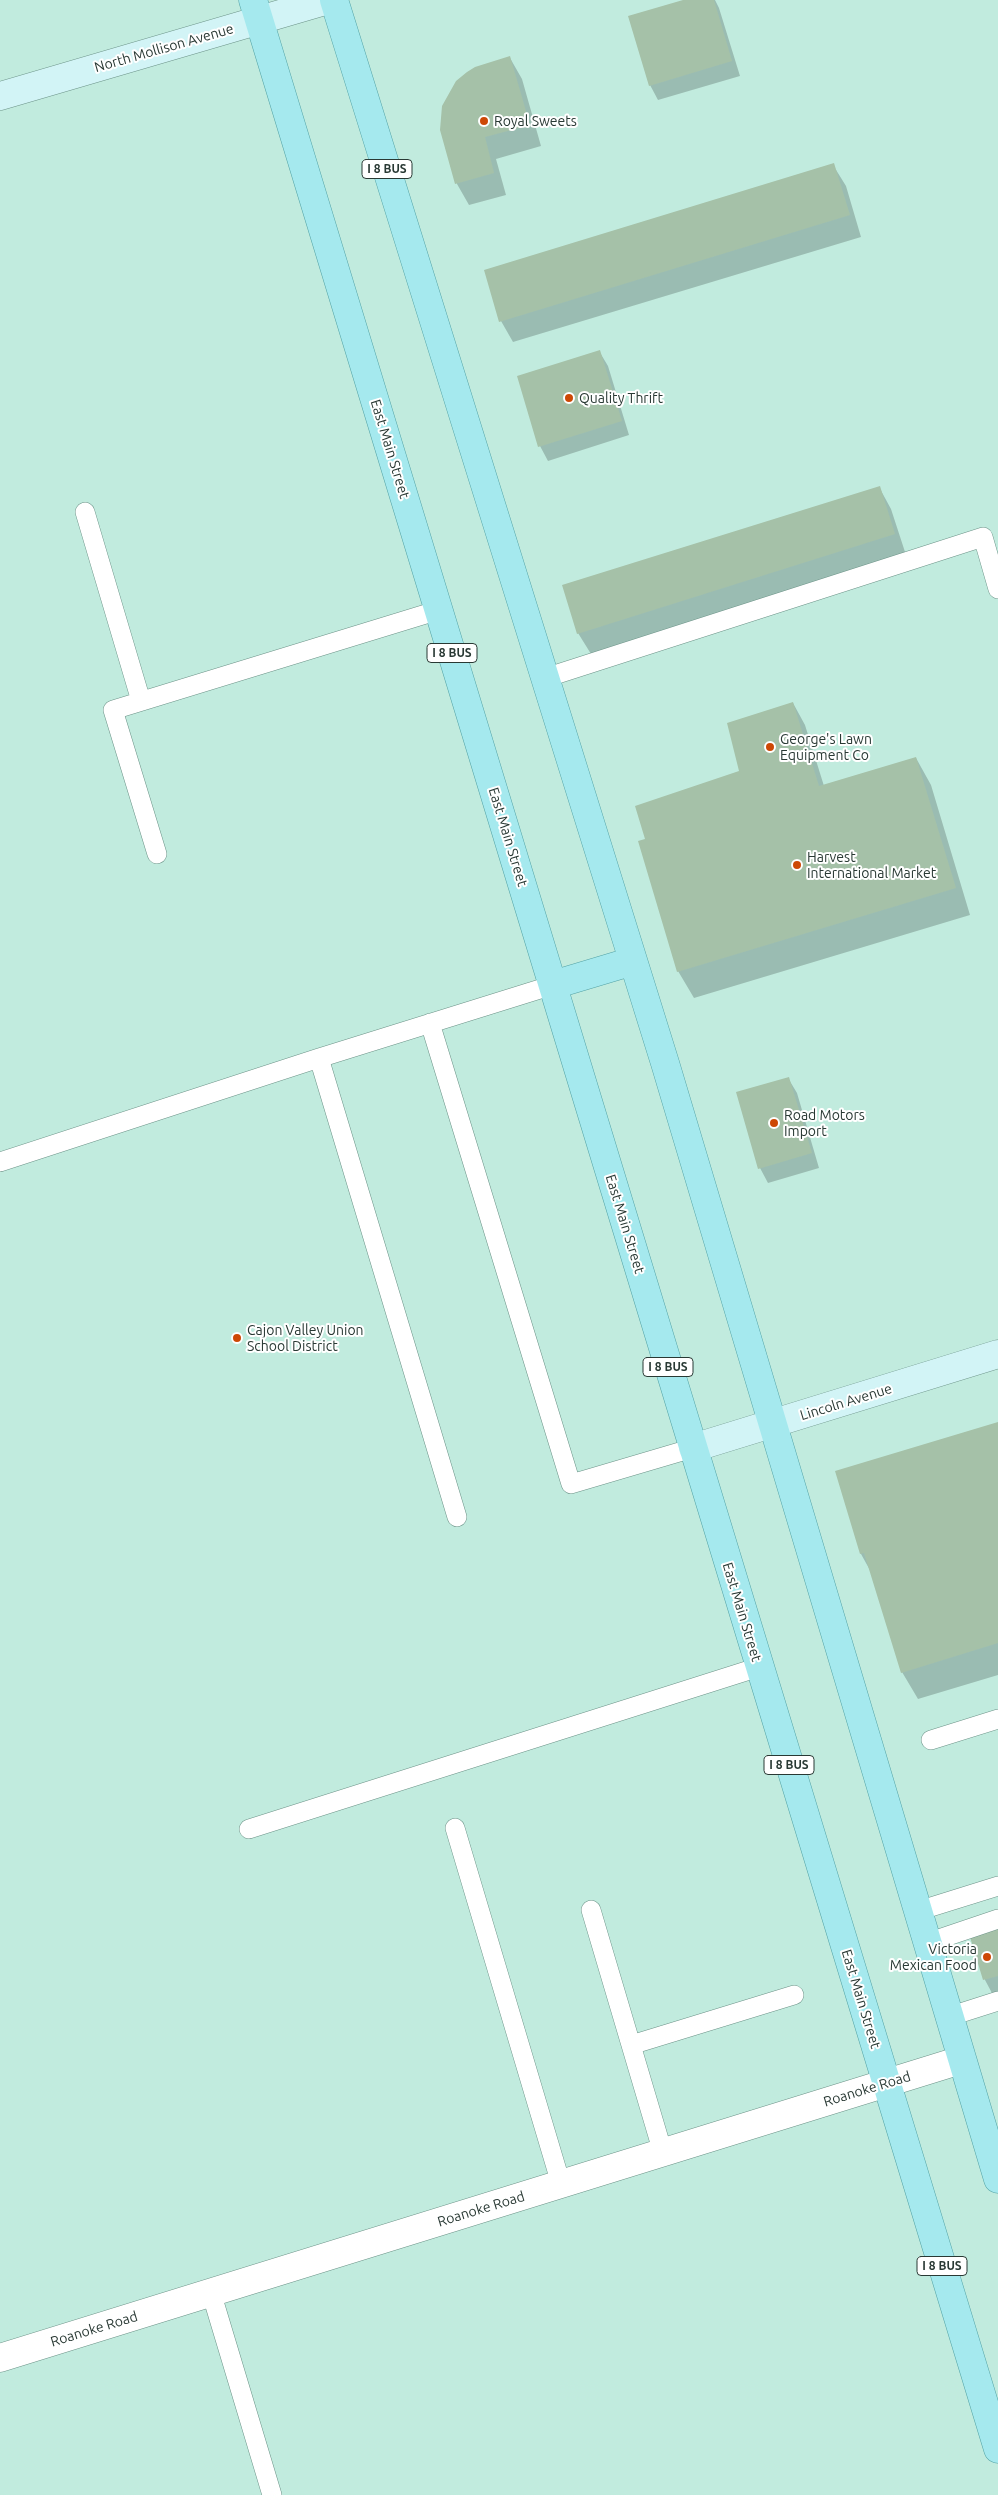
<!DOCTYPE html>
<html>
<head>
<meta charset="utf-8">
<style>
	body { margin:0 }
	canvas { display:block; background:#c1ebde }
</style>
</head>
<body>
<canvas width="998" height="2495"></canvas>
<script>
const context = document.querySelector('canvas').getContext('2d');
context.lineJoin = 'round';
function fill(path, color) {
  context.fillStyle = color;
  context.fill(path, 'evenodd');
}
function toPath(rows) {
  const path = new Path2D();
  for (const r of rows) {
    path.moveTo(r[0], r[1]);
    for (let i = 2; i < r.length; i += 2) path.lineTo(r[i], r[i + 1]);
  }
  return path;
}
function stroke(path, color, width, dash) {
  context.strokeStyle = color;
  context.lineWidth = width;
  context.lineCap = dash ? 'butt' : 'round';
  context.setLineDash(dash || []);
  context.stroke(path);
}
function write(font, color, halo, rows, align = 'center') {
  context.font = font + ' Ubuntu,sans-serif';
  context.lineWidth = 4;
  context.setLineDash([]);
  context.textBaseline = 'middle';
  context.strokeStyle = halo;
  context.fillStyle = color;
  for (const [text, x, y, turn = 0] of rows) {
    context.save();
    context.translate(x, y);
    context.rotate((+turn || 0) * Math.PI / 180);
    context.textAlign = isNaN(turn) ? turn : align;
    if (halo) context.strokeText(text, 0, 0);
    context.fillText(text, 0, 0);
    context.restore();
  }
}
fill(toPath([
	[687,0,715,0,719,8,740,76,658,100,650,85],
	[510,58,522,79,541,146,496,159,506,195,469,205,457,184,441,129],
	[833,165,846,186,861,237,513,342,501,321],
	[599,351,608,366,629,435,548,461,540,446],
	[879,487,891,509,906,555,591,654,578,633],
	[793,703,805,725,824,786,916,758,931,785,970,915,694,998,678,971,647,840,741,772],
	[788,1078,797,1093,819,1168,768,1183,760,1168],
	[998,1423,998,1675,918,1699,902,1672,871,1572,861,1554,836,1472],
	[998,1913,998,1993,993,1995,985,1980,972,1938]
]), '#0003');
fill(toPath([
	[683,0,714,0,732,61,649,86,628,16],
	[510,56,530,125,485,137,494,173,455,184,440,130,442,106,456,81,467,72,475,67],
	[834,163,850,215,499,322,484,270],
	[600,350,622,421,538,447,517,376],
	[880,486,895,534,577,634,562,585],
	[793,702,819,786,916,757,956,888,677,972,638,841,645,839,635,806,739,771,727,723],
	[789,1077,812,1153,758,1169,736,1092],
	[998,1422,998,1643,901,1673,864,1553,860,1554,835,1471],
	[998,1912,998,1976,983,1980,970,1937]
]), '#a5c1a8');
const lane = toPath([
	[85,512,141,701],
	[545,678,983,537,998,589],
	[157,854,113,710,439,610],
	[430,1023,571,1484,693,1448],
	[0,1162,319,1058],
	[457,1517,319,1058,553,985],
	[931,1740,998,1719],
	[455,1828,561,2184],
	[249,1829,759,1667],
	[591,1910,663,2153],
	[918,1911,998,1886],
	[927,1943,998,1919],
	[948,2017,998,2001],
	[631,2045,794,1995],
	[211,2292,272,2495]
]);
const street = toPath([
	[0,2358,961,2060]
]);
const secondary = toPath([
	[0,96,328,0],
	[693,1448,998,1354]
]);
const primary = toPath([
	[253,0,998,2449],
	[334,0,665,1063,998,2179],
	[553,985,633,961]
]);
stroke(lane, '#6c9388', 20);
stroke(street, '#6c9388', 29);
stroke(secondary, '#6c9388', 29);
stroke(primary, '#53a2a5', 29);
stroke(lane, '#fff', 19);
stroke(street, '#fff', 28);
stroke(secondary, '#d2f4f6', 28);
stroke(primary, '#a5e9ee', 28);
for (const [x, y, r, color] of [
	[484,121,5,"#cd4805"],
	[569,398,5,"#cd4805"],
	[770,747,5,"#cd4805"],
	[797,865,5,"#cd4805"],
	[774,1123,5,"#cd4805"],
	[237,1338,5,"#cd4805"],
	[987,1957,5,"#cd4805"]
]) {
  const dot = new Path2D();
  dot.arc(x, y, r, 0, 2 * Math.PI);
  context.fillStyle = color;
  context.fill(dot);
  stroke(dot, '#fff', 2);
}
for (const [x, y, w] of [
	[387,169,50],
	[452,653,50],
	[668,1367,50],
	[789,1765,50],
	[942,2266,50]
]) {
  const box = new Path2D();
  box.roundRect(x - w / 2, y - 9.5, w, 19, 4);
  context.fillStyle = '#fff';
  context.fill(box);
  stroke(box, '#293934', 1);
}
write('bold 12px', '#293934', null, [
	["I 8 BUS",387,169],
	["I 8 BUS",452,653],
	["I 8 BUS",668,1367],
	["I 8 BUS",789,1765],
	["I 8 BUS",942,2266]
]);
write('14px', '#293934', '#fff', [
	["North Mollison Avenue",164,48,-16],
	["East Main Street",390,449,73],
	["East Main Street",508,837,73],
	["East Main Street",625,1224,73],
	["Lincoln Avenue",846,1402,-17],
	["East Main Street",742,1612,73],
	["East Main Street",861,1999,73],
	["Roanoke Road",867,2089,-17],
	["Roanoke Road",481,2209,-17],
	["Roanoke Road",94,2329,-17]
]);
write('14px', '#293934', '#fff', [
	["Royal Sweets",494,121],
	["Quality Thrift",579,398],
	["George's Lawn",780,739],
	["Equipment Co",780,755],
	["Harvest",807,857],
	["International Market",807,873],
	["Road Motors",784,1115],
	["Import",784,1131],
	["Cajon Valley Union",247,1330],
	["School District",247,1346],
	["Victoria",977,1949,"right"],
	["Mexican Food",977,1965,"right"]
], 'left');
</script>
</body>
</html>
